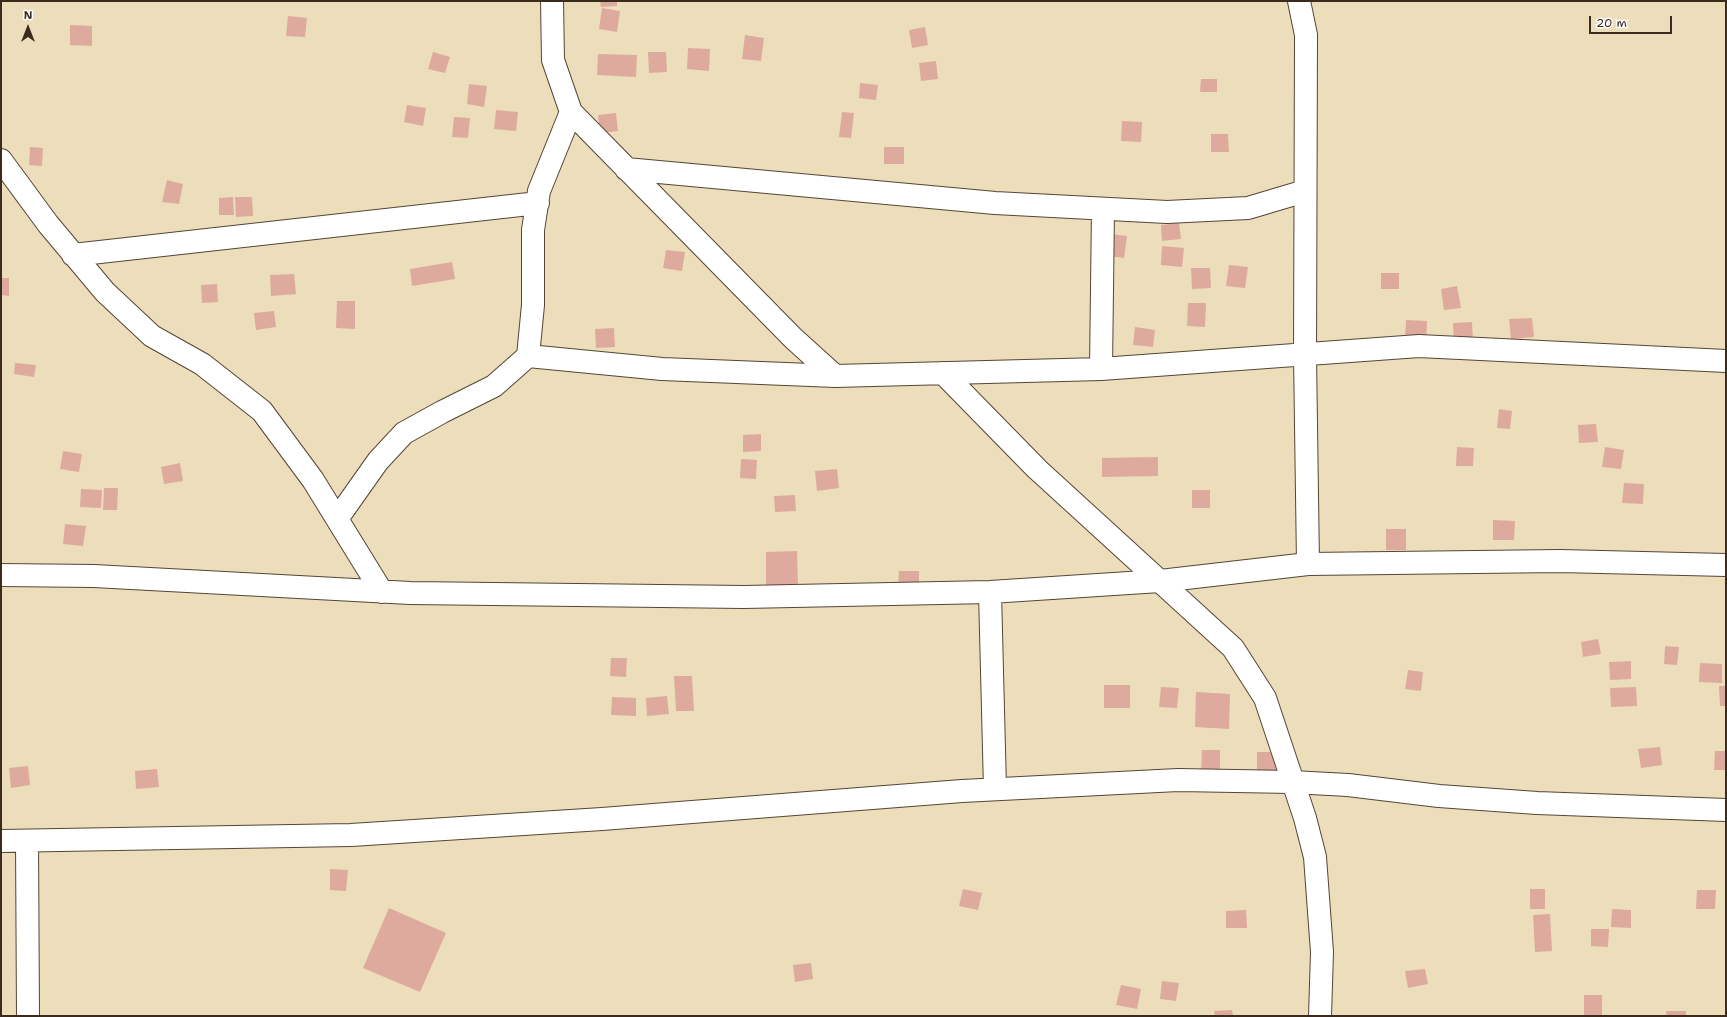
<!DOCTYPE html>
<html>
<head>
<meta charset="utf-8">
<style>
	body { margin:0 }
	#map { position:relative; width:1727px; height:1017px; overflow:hidden; background:#ecdebb; font-family:"Shantell Sans",sans-serif }
	canvas { display:block }
	.frame { position:absolute; inset:0; border:2px solid #3b2a1e; pointer-events:none }
	.north { position:absolute; left:8px; top:8px; width:40px; height:40px; -webkit-text-stroke:3px #fff; paint-order:stroke; rotate:0deg; font-size:11px; font-weight:700; line-height:16px; text-align:center; color:#3b2a1e }
	.north::after { content:''; display:block; margin:auto; width:14px; height:18px; background:#3b2a1e; clip-path:polygon(50% 0,100% 100%,50% 72%,0 100%) }
	.scale { position:absolute; left:1589px; top:16px; width:83px; height:18px; box-sizing:border-box; border:2px solid #3b2a1e; border-top:0; padding-left:5px; font-size:12px; line-height:14px; white-space:nowrap; color:#3b2a1e; -webkit-text-stroke:3px #fff; paint-order:stroke }
</style>
</head>
<body>
<div id="map">
<canvas width="1727" height="1017"></canvas>
<div class="frame"></div>
<div class="north">N</div>
<div class="scale">20 m</div>
</div>
<script>
const context = document.querySelector('canvas').getContext('2d');
context.lineJoin = 'round';
function fill(path, color) {
  context.fillStyle = color;
  context.fill(path, 'evenodd');
}
function toPath(rows) {
  const path = new Path2D();
  for (const r of rows) {
    path.moveTo(r[0], r[1]);
    for (let i = 2; i < r.length; i += 2) path.lineTo(r[i], r[i + 1]);
  }
  return path;
}
function stroke(path, color, width, dash) {
  context.strokeStyle = color;
  context.lineWidth = width;
  context.lineCap = dash ? 'butt' : 'round';
  context.setLineDash(dash || []);
  context.stroke(path);
}
fill(toPath([
	[600,1,617,1,617,6,601,7],
	[602,8,620,11,617,32,599,29],
	[288,16,307,18,305,37,286,36],
	[70,25,92,26,92,46,70,45],
	[925,27,928,45,912,48,909,30],
	[745,35,764,38,761,61,742,59],
	[688,48,710,49,709,71,687,69],
	[433,52,450,57,445,73,428,69],
	[648,52,666,52,667,72,649,73],
	[598,54,637,55,636,77,597,75],
	[936,61,938,79,921,81,919,63],
	[1201,79,1217,79,1217,92,1200,92],
	[860,83,878,85,876,100,859,98],
	[469,84,487,86,484,107,467,104],
	[407,105,426,108,423,126,404,122],
	[496,110,518,112,516,131,494,129],
	[842,112,854,113,851,138,839,137],
	[616,113,618,131,600,133,598,115],
	[454,117,470,118,468,138,452,137],
	[1122,121,1142,122,1141,142,1121,141],
	[1211,134,1228,134,1229,152,1211,152],
	[30,147,43,148,42,166,29,165],
	[884,147,904,147,904,164,884,164],
	[167,180,183,184,179,204,162,202],
	[233,197,234,215,219,215,219,198],
	[235,197,252,197,253,216,236,217],
	[1179,223,1181,239,1162,241,1161,225],
	[1111,234,1127,236,1124,258,1108,256],
	[1162,246,1184,248,1182,267,1161,265],
	[666,250,685,252,682,271,663,268],
	[452,262,455,279,412,286,410,269],
	[1229,265,1248,267,1245,288,1226,286],
	[1191,268,1210,268,1211,288,1192,289],
	[1381,273,1399,273,1399,289,1381,289],
	[294,274,296,294,271,296,270,275],
	[1,278,9,278,9,296,1,295],
	[217,284,218,302,202,303,201,285],
	[1457,286,1461,308,1444,310,1441,289],
	[337,301,355,301,355,329,336,328],
	[1188,303,1206,303,1205,327,1187,326],
	[274,311,276,327,256,330,254,313],
	[1532,318,1534,337,1511,339,1509,319],
	[1406,320,1427,321,1426,342,1405,341],
	[1472,322,1473,342,1454,343,1453,323],
	[1135,327,1155,330,1153,347,1133,345],
	[614,328,615,347,596,348,595,329],
	[15,363,36,365,34,377,14,374],
	[1499,409,1512,411,1510,429,1497,428],
	[1596,424,1598,442,1579,443,1578,425],
	[761,434,761,451,743,452,743,435],
	[1457,447,1474,448,1473,466,1456,466],
	[1605,447,1624,450,1621,469,1602,467],
	[63,451,82,454,79,472,60,469],
	[1158,457,1158,476,1102,477,1102,458],
	[741,459,757,460,756,479,740,478],
	[180,463,183,481,164,484,161,467],
	[837,469,839,488,817,491,815,471],
	[1624,483,1644,484,1643,504,1622,503],
	[104,488,118,488,117,510,103,510],
	[81,489,102,490,101,508,80,507],
	[1192,490,1210,490,1210,508,1192,508],
	[795,495,796,511,775,512,774,496],
	[1493,520,1515,521,1514,540,1493,540],
	[65,524,86,526,83,546,63,544],
	[1386,529,1406,529,1406,550,1386,550],
	[797,551,798,587,766,588,766,552],
	[899,571,919,571,919,586,898,585],
	[1598,639,1601,654,1583,657,1581,642],
	[1665,646,1679,647,1677,665,1664,664],
	[611,658,627,658,626,677,610,676],
	[1631,661,1631,679,1610,680,1609,662],
	[1700,663,1722,664,1722,683,1699,682],
	[1408,670,1423,672,1421,691,1405,689],
	[674,676,692,676,694,711,676,711],
	[1104,685,1130,685,1130,708,1104,708],
	[1719,686,1726,686,1726,706,1720,706],
	[1161,687,1179,688,1177,708,1159,707],
	[1636,687,1637,706,1611,707,1610,688],
	[1196,692,1230,694,1229,729,1195,727],
	[667,696,669,714,647,716,646,698],
	[612,697,636,698,636,716,611,715],
	[1660,747,1662,765,1641,768,1638,749],
	[1202,750,1220,750,1220,772,1201,772],
	[1715,751,1726,751,1726,770,1714,770],
	[1257,752,1278,752,1277,771,1257,771],
	[28,766,30,785,11,788,9,768],
	[157,769,159,787,136,789,135,771],
	[330,869,348,870,346,891,330,890],
	[963,889,982,893,978,910,959,906],
	[1530,889,1545,889,1545,909,1530,909],
	[1697,890,1716,890,1715,909,1696,909],
	[389,908,446,933,420,992,363,968],
	[1612,909,1631,910,1631,928,1611,927],
	[1246,910,1247,928,1226,928,1226,911],
	[1550,914,1552,951,1535,952,1533,915],
	[1591,929,1609,929,1608,947,1591,946],
	[811,963,813,979,795,982,793,965],
	[1425,969,1428,984,1408,988,1405,971],
	[1162,981,1179,983,1176,1001,1160,999],
	[1121,985,1141,989,1137,1009,1116,1005],
	[1584,995,1602,995,1602,1016,1584,1016],
	[1232,1010,1233,1016,1215,1016,1214,1011],
	[1666,1011,1686,1011,1686,1016,1667,1016]
]), '#dfaa9e');
const street = toPath([
	[552,1,553,60,571,112,793,338,835,376],
	[1299,1,1306,35,1305,355,1308,564],
	[1,160,48,224,105,292,152,336,202,364,262,411,313,480,382,592],
	[626,169,995,203,1167,212,1248,208,1305,191],
	[73,255,538,203],
	[528,356,662,369,835,376,1101,369,1419,346,1726,361],
	[1101,369,1103,209],
	[943,373,1037,469,1233,648,1265,698,1305,818,1315,857,1322,952,1320,1016],
	[337,519,378,461,404,433,442,412,494,386,528,356,533,305,533,230,539,191,571,112],
	[1,575,94,576,410,593,744,597,990,592,1160,581,1308,564,1560,561,1726,565],
	[990,592,995,789],
	[1,841,351,835,602,819,962,791,1178,780,1292,782,1348,785,1439,796,1537,803,1726,810],
	[27,841,28,1016]
]);
stroke(street, '#564536', 24);
stroke(street, '#fff', 22);
</script>
</body>
</html>
